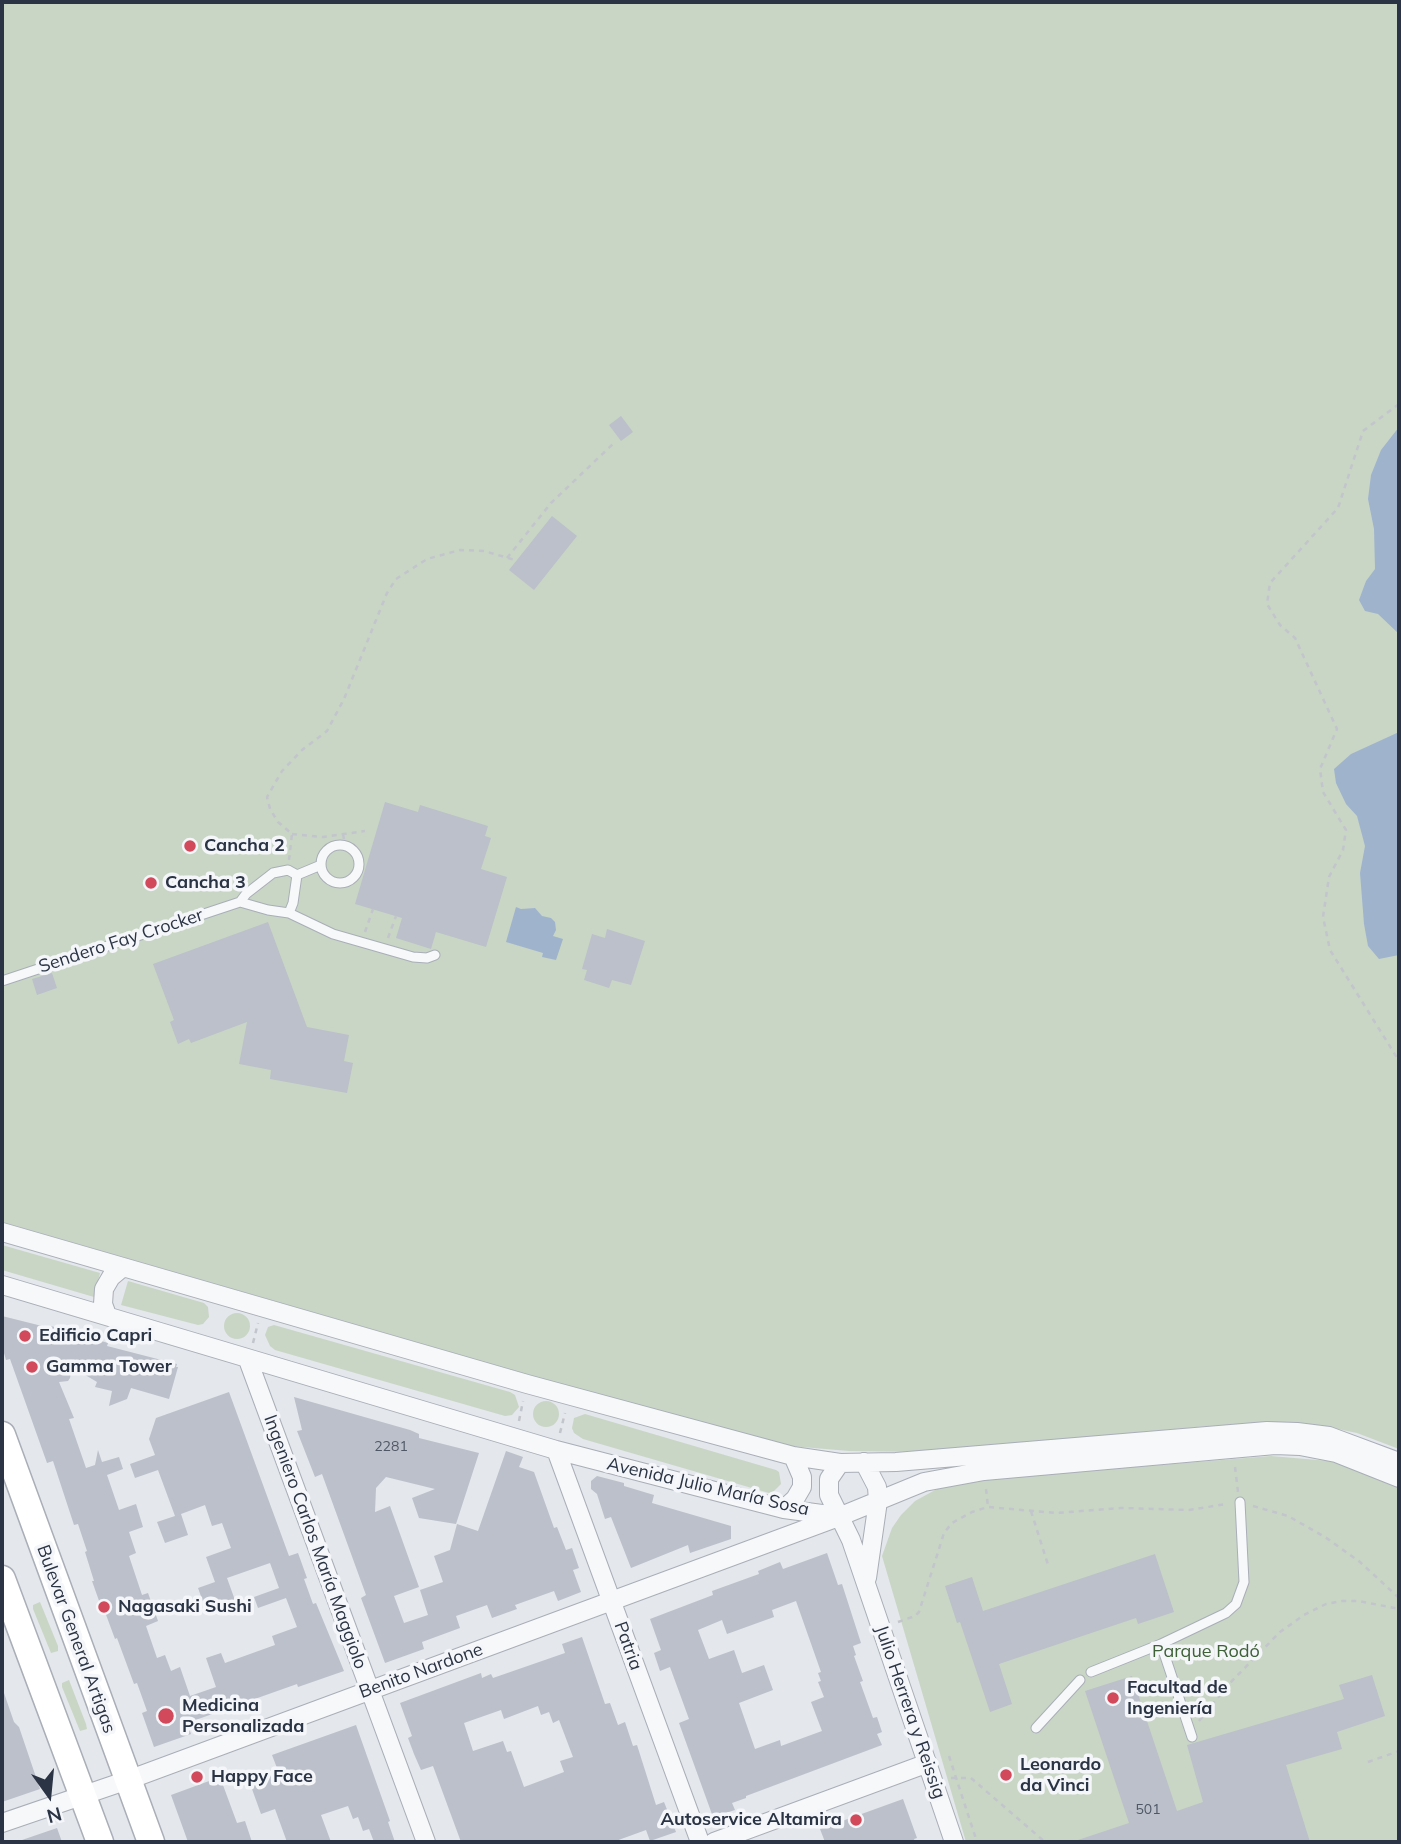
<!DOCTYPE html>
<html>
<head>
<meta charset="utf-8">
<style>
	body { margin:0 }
	#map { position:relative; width:1401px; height:1844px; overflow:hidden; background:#e4e7ec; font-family:Mulish,sans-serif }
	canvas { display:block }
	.frame { position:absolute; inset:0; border:4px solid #2b3445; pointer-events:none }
	.north { position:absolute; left:14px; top:1760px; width:70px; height:70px; -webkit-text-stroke:5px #f4f6f9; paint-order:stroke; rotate:165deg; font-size:19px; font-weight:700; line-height:28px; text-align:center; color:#2b3445 }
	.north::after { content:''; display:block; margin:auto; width:24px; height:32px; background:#2b3445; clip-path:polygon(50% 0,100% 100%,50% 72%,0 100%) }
</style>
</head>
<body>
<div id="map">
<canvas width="1401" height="1844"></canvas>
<div class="frame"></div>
<div class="north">N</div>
</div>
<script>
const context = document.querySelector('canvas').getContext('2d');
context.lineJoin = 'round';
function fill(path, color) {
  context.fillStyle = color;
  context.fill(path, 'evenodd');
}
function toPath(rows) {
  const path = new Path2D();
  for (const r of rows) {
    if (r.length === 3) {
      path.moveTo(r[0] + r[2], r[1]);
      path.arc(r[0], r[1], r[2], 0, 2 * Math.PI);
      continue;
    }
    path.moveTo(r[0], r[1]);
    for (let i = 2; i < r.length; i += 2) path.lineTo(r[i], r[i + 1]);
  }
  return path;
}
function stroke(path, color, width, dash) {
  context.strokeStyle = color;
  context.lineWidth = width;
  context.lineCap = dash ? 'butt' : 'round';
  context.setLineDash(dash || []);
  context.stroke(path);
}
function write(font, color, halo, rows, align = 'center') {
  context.font = font + ' Mulish,sans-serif';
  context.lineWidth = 7;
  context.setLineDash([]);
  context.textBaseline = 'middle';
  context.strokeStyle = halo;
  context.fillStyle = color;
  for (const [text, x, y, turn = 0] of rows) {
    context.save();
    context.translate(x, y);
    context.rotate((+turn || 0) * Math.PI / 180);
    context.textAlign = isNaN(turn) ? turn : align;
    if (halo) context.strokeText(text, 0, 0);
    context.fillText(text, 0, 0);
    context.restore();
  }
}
fill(toPath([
	[2,2,1399,2,1399,1449,1357,1433,1328,1427,1296,1424,1208,1426,918,1452,849,1451,790,1446,705,1426,2,1222],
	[2,1245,100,1273,94,1297,2,1270],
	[128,1281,204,1303,208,1307,209,1317,203,1324,198,1325,121,1305],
	[237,1326,13],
	[274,1325,510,1392,515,1395,519,1407,512,1415,505,1416,275,1350,270,1346,265,1335,268,1327],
	[546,1414,13],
	[585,1414,776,1470,779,1472,781,1484,773,1492,769,1493,583,1439,574,1433,572,1428,574,1418],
	[1271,1456,1341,1462,1370,1471,1399,1487,1399,1842,966,1842,882,1556,892,1528,901,1515,915,1501,937,1489,975,1480],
	[40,1602,58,1646,58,1651,51,1653,33,1609,33,1605],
	[69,1680,86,1724,87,1729,80,1731,62,1687,62,1683]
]), '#c9d6c5');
fill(toPath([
	[1399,427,1399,634,1378,614,1365,611,1359,600,1366,581,1375,569,1374,529,1368,499,1371,475,1381,450],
	[1399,732,1399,955,1379,959,1368,946,1364,924,1360,873,1365,846,1357,816,1346,804,1336,783,1334,769,1351,754],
	[516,907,521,909,535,908,542,916,551,918,555,922,556,930,553,936,563,939,556,960,542,957,543,953,506,942]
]), '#9fb4cc');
fill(toPath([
	[621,416,633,432,621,441,609,425],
	[552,516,577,536,534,590,509,570],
	[385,802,418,812,420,805,488,826,485,836,491,838,481,869,507,877,486,947,436,932,431,949,396,938,402,918,355,904],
	[268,922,307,1027,349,1035,344,1061,353,1063,347,1093,270,1079,271,1070,239,1064,247,1022,191,1043,189,1039,178,1044,170,1022,174,1020,153,964],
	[607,929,645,941,631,985,612,980,609,988,584,980,587,970,582,969,592,934,605,938],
	[52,973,57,988,37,995,32,979],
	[2,1316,50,1328,51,1326,108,1343,107,1346,177,1364,176,1367,178,1367,169,1399,131,1388,127,1399,109,1406,112,1391,95,1387,97,1382,72,1367,70,1378,68,1381,59,1382,74,1418,69,1419,86,1468,95,1465,98,1450,102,1462,119,1457,123,1469,107,1475,119,1510,136,1504,143,1527,129,1532,136,1553,129,1556,142,1595,148,1593,158,1621,146,1626,157,1658,165,1655,171,1671,180,1667,190,1696,216,1687,206,1658,221,1653,225,1663,275,1645,272,1636,297,1627,286,1598,258,1608,254,1597,279,1588,270,1563,227,1578,236,1603,207,1613,198,1588,215,1582,206,1557,231,1548,222,1523,212,1526,205,1505,181,1514,188,1535,165,1543,157,1522,175,1516,158,1470,135,1478,130,1464,155,1455,149,1439,156,1418,229,1392,289,1556,298,1553,307,1578,304,1579,313,1604,316,1603,344,1671,298,1687,297,1684,187,1723,191,1734,154,1747,142,1713,147,1711,137,1683,134,1684,117,1638,115,1639,105,1612,103,1612,92,1581,94,1581,85,1552,87,1551,78,1524,74,1525,53,1461,47,1463,10,1359,6,1360,2,1346],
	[294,1397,410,1430,419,1434,419,1438,479,1453,456,1524,419,1518,412,1498,435,1489,386,1477,376,1488,375,1512,390,1506,419,1587,394,1596,404,1623,428,1615,420,1590,443,1582,434,1556,450,1550,457,1524,478,1531,506,1451,523,1457,519,1467,534,1472,554,1528,557,1527,566,1550,572,1548,579,1568,573,1570,581,1592,558,1601,554,1591,515,1605,517,1609,492,1618,487,1605,456,1616,460,1628,422,1642,424,1649,385,1663,361,1598,366,1595,322,1474,315,1477,297,1431,302,1430],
	[597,1476,624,1483,624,1486,654,1495,652,1503,731,1526,731,1539,690,1553,688,1545,631,1568,611,1517,605,1519,597,1494,591,1489,591,1481],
	[827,1553,838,1585,842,1584,861,1643,853,1646,856,1655,854,1656,863,1681,860,1682,873,1718,877,1717,882,1732,877,1734,882,1745,746,1796,746,1798,732,1803,735,1810,713,1817,679,1723,689,1719,670,1667,660,1671,654,1653,661,1650,650,1619,713,1595,712,1591,759,1574,758,1571,780,1562,783,1569],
	[796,1601,821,1672,818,1673,821,1681,818,1682,824,1697,811,1702,822,1731,781,1746,780,1740,755,1749,739,1703,773,1690,764,1665,742,1673,734,1650,709,1659,698,1630,722,1620,727,1634,774,1617,772,1610],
	[1155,1554,1174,1612,1138,1624,1136,1618,999,1664,1012,1704,990,1712,960,1622,957,1623,945,1586,972,1577,983,1611],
	[582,1637,605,1704,610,1703,618,1725,625,1722,633,1746,637,1745,656,1805,664,1802,676,1832,650,1841,646,1830,613,1842,461,1842,433,1766,421,1770,414,1754,408,1738,412,1736,400,1703,481,1673,482,1678,491,1674,493,1678,565,1653,562,1644],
	[538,1706,541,1715,549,1712,553,1723,559,1720,573,1757,560,1761,564,1772,524,1787,511,1751,507,1752,503,1741,473,1751,464,1723,501,1710,504,1719],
	[1372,1675,1385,1716,1337,1732,1342,1749,1286,1765,1310,1842,1079,1842,1078,1840,1129,1823,1085,1691,1132,1676,1177,1811,1203,1802,1187,1745,1344,1699,1339,1685],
	[2,1693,4,1693,14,1722,19,1727,40,1789,2,1802],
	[356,1725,390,1821,388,1822,395,1842,374,1842,369,1829,363,1831,358,1817,353,1819,348,1806,321,1815,331,1842,287,1842,275,1809,261,1814,248,1778,277,1768,272,1755],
	[220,1777,237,1823,245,1821,252,1842,188,1842,171,1795],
	[903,1799,917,1838,914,1839,915,1842,825,1842,820,1829],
	[57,1828,62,1842,22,1842,22,1840]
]), '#bbc0ca');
const service = toPath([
	[340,864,19],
	[297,875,321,865],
	[240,902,246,894,273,873,288,870,297,875,293,903,289,913],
	[2,981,240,902,268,910,289,913,333,934,413,957,427,958,435,955],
	[1161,1644,1226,1613,1236,1604,1244,1582,1240,1502],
	[1091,1672,1161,1644,1192,1737],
	[1036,1728,1080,1680]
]);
const minor = toPath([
	[2,1232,527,1384,793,1456,840,1463,896,1462,1267,1431,1297,1432,1329,1436,1399,1462],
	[2,1285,556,1450,784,1509,837,1516],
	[107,1315,103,1304,104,1289,111,1277,123,1267],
	[248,1360,426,1842],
	[556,1450,700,1842],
	[864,1462,877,1487,878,1501,867,1578],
	[840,1463,829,1479,829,1495,851,1540,954,1842],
	[784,1509,795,1499,802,1487,802,1477,793,1456],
	[2,1823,128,1780,841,1516,924,1482,984,1471,1275,1445,1300,1446,1336,1453,1399,1478],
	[714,1842,928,1763]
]);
const secondary = toPath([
	[2,1435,151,1842],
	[2,1579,100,1842]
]);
stroke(service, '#a9aeb7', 11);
stroke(minor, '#a9aeb7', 20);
stroke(secondary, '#a9aeb7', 29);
stroke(toPath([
	[1399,404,1363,431,1338,508,1270,583,1267,604,1280,625,1295,638,1337,729,1320,769,1323,792,1346,830,1343,850,1329,877,1323,917,1330,950,1399,1061],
	[507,558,551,503,615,442],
	[292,834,323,837,365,831],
	[343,834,345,845],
	[289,860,292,834,278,822,270,809,267,797,282,771,302,750,327,731,344,699,387,593,396,579,427,559,460,550,484,551,515,560],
	[365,932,373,909],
	[388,938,396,916],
	[253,1343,258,1323],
	[519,1421,523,1401],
	[560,1433,565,1413],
	[1235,1467,1238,1492],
	[986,1489,988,1507],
	[1253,1506,1288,1516,1325,1537,1360,1562,1399,1598],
	[1031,1511,1049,1568],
	[898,1622,915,1616,919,1612,944,1533,952,1523,972,1512,988,1507,1056,1513,1121,1508,1189,1510,1226,1504],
	[1199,1721,1228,1685,1280,1632,1304,1615,1326,1604,1342,1601,1359,1601,1399,1609],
	[949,1756,977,1842],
	[1368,1762,1399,1751],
	[951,1778,971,1778,1045,1842]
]), '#c2c5cb', 2.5, [5, 5]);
stroke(service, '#f7f8fa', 9);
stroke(minor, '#f7f8fa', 18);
stroke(secondary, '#fff', 26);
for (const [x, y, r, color] of [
	[190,846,7,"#d1495b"],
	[151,883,7,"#d1495b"],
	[25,1336,7,"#d1495b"],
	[32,1367,7,"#d1495b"],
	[104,1607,7,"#d1495b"],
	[1113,1698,7,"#d1495b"],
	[166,1716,9,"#d1495b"],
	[1006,1775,7,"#d1495b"],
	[197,1777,7,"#d1495b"],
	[856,1820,7,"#d1495b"]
]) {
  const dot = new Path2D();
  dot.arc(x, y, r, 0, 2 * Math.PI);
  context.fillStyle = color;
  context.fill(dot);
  stroke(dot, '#f4f6f9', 2.5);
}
write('14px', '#4f5766', null, [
	["2281",391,1447],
	["501",1148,1810]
]);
write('bold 18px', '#2b3445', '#f4f6f9', [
	["Cancha 2",204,846],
	["Cancha 3",165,883],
	["Edificio Capri",39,1336],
	["Gamma Tower",46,1367],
	["Nagasaki Sushi",118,1607],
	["Facultad de",1127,1688],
	["Ingeniería",1127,1709],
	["Medicina",182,1706],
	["Personalizada",182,1727],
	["Leonardo",1020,1765],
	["da Vinci",1020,1786],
	["Happy Face",211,1777],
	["Autoservice Altamira",842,1820,"right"]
], 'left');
write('18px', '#2b3445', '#f4f6f9', [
	["Sendero Fay Crocker",121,941,-18],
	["Avenida Julio María Sosa",708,1487,13],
	["Ingeniero Carlos María Maggiolo",315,1542,70],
	["Bulevar General Artigas",76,1639,70],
	["Patria",628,1646,70],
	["Benito Nardone",421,1671,-20],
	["Julio Herrera y Reissig",910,1712,71]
]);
write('18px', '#3f6138', '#f4f6f9', [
	["Parque Rodó",1206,1652]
]);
</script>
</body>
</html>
